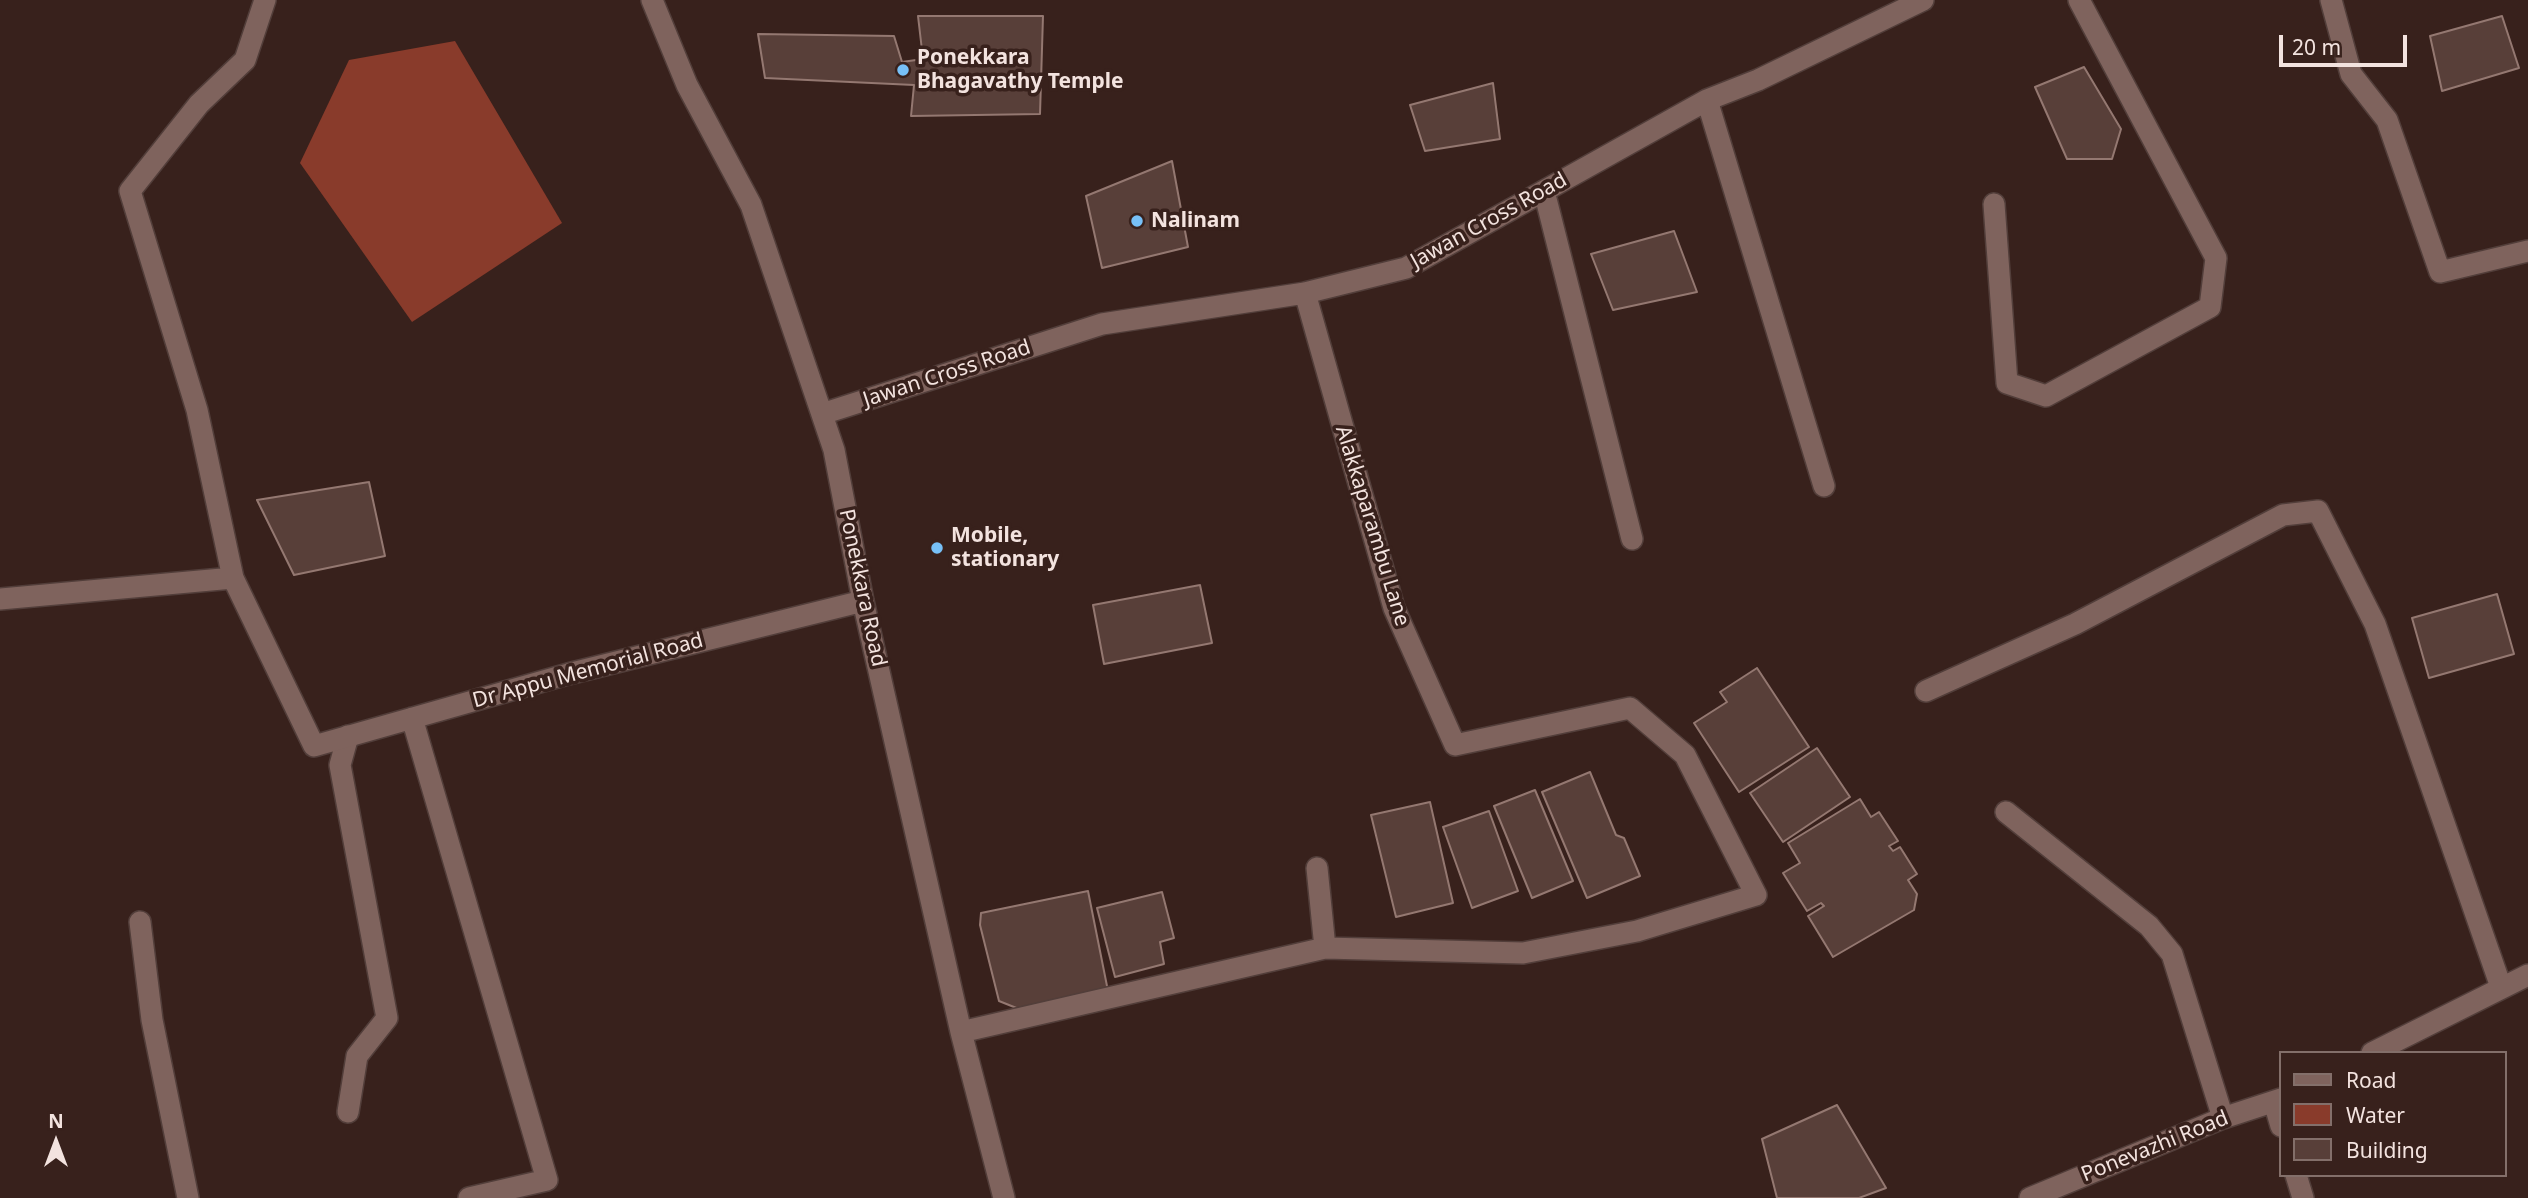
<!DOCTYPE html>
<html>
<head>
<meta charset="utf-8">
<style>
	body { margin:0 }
	#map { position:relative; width:2528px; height:1198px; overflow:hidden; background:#38211c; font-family:"Noto Sans",sans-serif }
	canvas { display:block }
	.legend { position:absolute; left:2279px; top:1051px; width:228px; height:126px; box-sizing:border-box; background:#38211c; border:2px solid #836f6a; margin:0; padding:9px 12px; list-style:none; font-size:21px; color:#f3e3df }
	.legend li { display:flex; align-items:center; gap:14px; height:35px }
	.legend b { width:35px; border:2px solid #836f6a }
	.north { position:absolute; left:21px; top:1107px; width:70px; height:70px; -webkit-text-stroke:5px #38211c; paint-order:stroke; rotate:0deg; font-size:19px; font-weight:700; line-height:28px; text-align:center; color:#f3e3df }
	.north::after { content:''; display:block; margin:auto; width:24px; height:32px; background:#f3e3df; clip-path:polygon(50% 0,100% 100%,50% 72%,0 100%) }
	.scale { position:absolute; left:2279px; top:35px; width:128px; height:32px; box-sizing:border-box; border:4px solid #f3e3df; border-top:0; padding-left:9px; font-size:21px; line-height:24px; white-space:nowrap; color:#f3e3df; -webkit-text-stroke:5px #38211c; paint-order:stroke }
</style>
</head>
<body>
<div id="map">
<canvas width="2528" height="1198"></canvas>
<ul class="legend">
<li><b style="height:9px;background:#7f635d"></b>Road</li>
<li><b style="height:19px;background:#893b2b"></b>Water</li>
<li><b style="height:19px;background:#583f39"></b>Building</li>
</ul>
<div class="north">N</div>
<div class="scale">20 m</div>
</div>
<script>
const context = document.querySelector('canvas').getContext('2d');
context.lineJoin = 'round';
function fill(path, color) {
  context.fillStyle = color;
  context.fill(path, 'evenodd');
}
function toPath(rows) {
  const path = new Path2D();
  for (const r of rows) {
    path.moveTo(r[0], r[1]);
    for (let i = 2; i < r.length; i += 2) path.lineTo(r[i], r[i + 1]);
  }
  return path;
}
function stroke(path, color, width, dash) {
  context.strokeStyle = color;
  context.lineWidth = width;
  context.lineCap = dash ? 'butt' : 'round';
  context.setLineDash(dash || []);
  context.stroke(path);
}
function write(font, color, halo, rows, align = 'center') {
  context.font = font + ' "Noto Sans",sans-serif';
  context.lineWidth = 7;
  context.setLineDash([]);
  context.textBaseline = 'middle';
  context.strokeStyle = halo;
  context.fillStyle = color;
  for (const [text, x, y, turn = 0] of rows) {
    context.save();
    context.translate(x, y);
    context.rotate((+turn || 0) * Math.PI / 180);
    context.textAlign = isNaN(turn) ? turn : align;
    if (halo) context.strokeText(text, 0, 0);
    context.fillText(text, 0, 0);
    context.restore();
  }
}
fill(toPath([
	[455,41,562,223,412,322,300,163,349,60]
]), '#893b2b');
const building = toPath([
	[918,16,1043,16,1040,114,911,116,914,85,765,78,758,34,894,36,902,62,923,59,918,16],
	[2502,16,2519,68,2442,91,2430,36,2502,16],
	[2084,67,2121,129,2112,159,2067,159,2035,87,2084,67],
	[1493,83,1500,139,1425,151,1410,105,1493,83],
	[1172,161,1188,247,1102,268,1086,196,1172,161],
	[1674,231,1697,292,1613,310,1591,254,1674,231],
	[369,482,385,556,294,575,257,500,369,482],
	[1200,585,1212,643,1104,664,1093,605,1200,585],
	[2497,594,2514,654,2429,678,2412,618,2497,594],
	[1757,668,1809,747,1739,792,1694,723,1727,702,1720,692,1757,668],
	[1817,748,1850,797,1783,842,1750,793,1817,748],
	[1590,772,1616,835,1624,838,1640,876,1587,898,1542,792,1590,772],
	[1535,790,1573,881,1532,898,1494,806,1535,790],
	[1860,799,1871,817,1879,812,1898,841,1889,846,1893,851,1900,847,1917,874,1908,880,1917,894,1914,910,1833,957,1808,916,1824,906,1821,903,1807,911,1783,873,1800,863,1788,843,1860,799],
	[1430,802,1453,903,1396,917,1371,815,1430,802],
	[1489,811,1518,891,1472,908,1443,827,1489,811],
	[1088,891,1108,991,1019,1009,999,1001,980,925,981,913,1088,891],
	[1162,892,1174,938,1160,942,1164,964,1115,977,1097,908,1162,892],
	[1837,1105,1886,1188,1859,1198,1777,1198,1762,1139,1837,1105]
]);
fill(building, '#583f39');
stroke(building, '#947871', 2);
const lane = toPath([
	[348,736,340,765,387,1018,357,1056,348,1112]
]);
const street = toPath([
	[265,0,245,60,199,104,130,191,197,410,233,578,314,746,568,674,863,601],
	[652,0,687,85,751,205,834,450,863,601,961,1032,1004,1198],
	[2331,0,2351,74,2387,120,2440,272,2528,251],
	[1707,100,1824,486],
	[1544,191,1632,539],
	[1994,204,2007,383,2046,396,2210,307,2216,258,2079,0],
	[1305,293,1394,608,1455,745,1630,708,1685,755,1756,895,1637,931,1523,953,1325,948],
	[822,414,1102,324,1305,293,1406,268,1707,100,1758,80,1923,0],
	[0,599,233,578],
	[1926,691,2075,624,2283,515,2318,511,2375,624,2501,987],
	[412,718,547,1180,469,1198],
	[2006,812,2149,926,2172,954,2223,1118],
	[140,922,152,1020,188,1198],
	[961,1032,1325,948,1317,868],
	[2372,1053,2528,975],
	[2274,1102,2281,1126],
	[2296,1175,2303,1198],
	[2030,1198,2223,1118,2281,1099]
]);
stroke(lane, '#523e3a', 24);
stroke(street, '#523e3a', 24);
stroke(lane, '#7f635d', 21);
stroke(street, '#7f635d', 21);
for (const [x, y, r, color] of [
	[903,70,7,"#77c0f7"],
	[1137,221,7,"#77c0f7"],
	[937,548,7,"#77c0f7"]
]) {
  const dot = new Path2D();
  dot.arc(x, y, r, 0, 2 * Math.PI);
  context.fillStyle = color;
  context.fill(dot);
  stroke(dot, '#38211c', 2.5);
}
write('bold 21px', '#f3e3df', '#38211c', [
	["Ponekkara",917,58],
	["Bhagavathy Temple",917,82],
	["Nalinam",1151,221],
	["Mobile,",951,536],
	["stationary",951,560]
], 'left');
write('21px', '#f3e3df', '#38211c', [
	["Jawan Cross Road",1489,221,-29],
	["Jawan Cross Road",947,374,-18],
	["Alakkaparambu Lane",1372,526,73],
	["Ponekkara Road",862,588,78],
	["Dr Appu Memorial Road",588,671,-15],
	["Ponevazhi Road",2155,1147,-22]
]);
</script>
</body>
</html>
